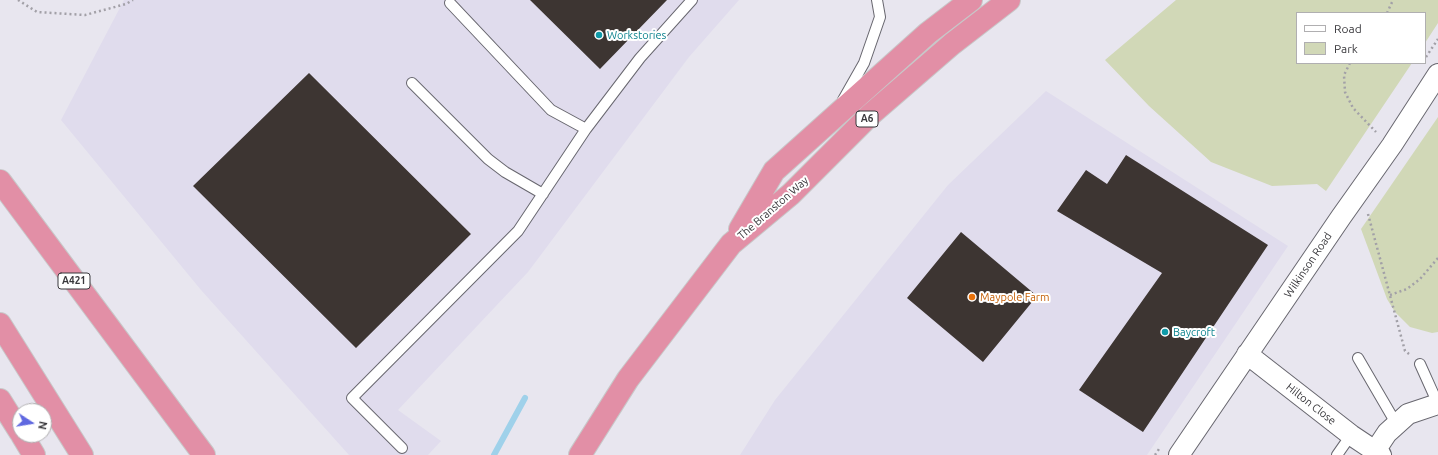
<!DOCTYPE html>
<html>
<head>
<meta charset="utf-8">
<style>
	body { margin:0 }
	#map { position:relative; width:1438px; height:455px; overflow:hidden; background:#e8e6ef; font-family:Ubuntu,sans-serif }
	canvas { display:block }
	.legend { position:absolute; left:1296px; top:12px; width:130px; height:52px; box-sizing:border-box; background:#fff; border:1px solid #b0afb1; margin:0; padding:5px 7px; list-style:none; font-size:12px; color:#39383c }
	.legend li { display:flex; align-items:center; gap:8px; height:20px }
	.legend b { width:20px; border:1px solid #b0afb1 }
	.north { position:absolute; left:12px; top:403px; width:40px; height:40px; box-sizing:border-box; background:#fff; border:1px solid #b0afb1; border-radius:50%; rotate:102deg; font-size:11px; font-weight:700; line-height:16px; text-align:center; color:#39383c }
	.north::after { content:''; display:block; margin:auto; width:14px; height:18px; background:#5f68e0; clip-path:polygon(50% 0,100% 100%,50% 72%,0 100%) }
</style>
</head>
<body>
<div id="map">
<canvas width="1438" height="455"></canvas>
<ul class="legend">
<li><b style="height:5px;background:#fff"></b>Road</li>
<li><b style="height:11px;background:#d1d8b7"></b>Park</li>
</ul>
<div class="north">N</div>
</div>
<script>
const context = document.querySelector('canvas').getContext('2d');
context.lineJoin = 'round';
function fill(path, color) {
  context.fillStyle = color;
  context.fill(path, 'evenodd');
}
function toPath(rows) {
  const path = new Path2D();
  for (const r of rows) {
    path.moveTo(r[0], r[1]);
    for (let i = 2; i < r.length; i += 2) path.lineTo(r[i], r[i + 1]);
  }
  return path;
}
function stroke(path, color, width, dash) {
  context.strokeStyle = color;
  context.lineWidth = width;
  context.lineCap = dash ? 'butt' : 'round';
  context.setLineDash(dash || []);
  context.stroke(path);
}
function write(font, color, halo, rows, align = 'center') {
  context.font = font + ' Ubuntu,sans-serif';
  context.lineWidth = 4;
  context.setLineDash([]);
  context.textBaseline = 'middle';
  context.strokeStyle = halo;
  context.fillStyle = color;
  for (const [text, x, y, turn = 0] of rows) {
    context.save();
    context.translate(x, y);
    context.rotate((+turn || 0) * Math.PI / 180);
    context.textAlign = isNaN(turn) ? turn : align;
    if (halo) context.strokeText(text, 0, 0);
    context.fillText(text, 0, 0);
    context.restore();
  }
}
fill(toPath([
	[124,0,739,0,689,57,528,272,398,410,441,441,428,455,349,455,201,290,61,120],
	[1046,91,1288,246,1147,455,740,455,775,400,948,185]
]), '#e0dced');
fill(toPath([
	[1176,0,1438,0,1438,23,1425,43,1425,13,1297,13,1297,63,1412,63,1326,191,1317,184,1272,186,1211,162,1149,106,1105,60],
	[1438,117,1438,332,1432,333,1410,327,1395,312,1387,299,1361,229]
]), '#d1d8b7');
stroke(toPath([
	[494,455,525,398]
]), '#9fd1ea', 6);
fill(toPath([
	[530,0,667,0,600,69],
	[309,73,471,234,356,348,193,186],
	[1126,155,1268,245,1143,432,1079,390,1162,273,1057,211,1086,170,1107,184],
	[961,232,1037,296,983,362,907,298]
]), '#3d3532');
const service = toPath([
	[450,3,551,110,586,129],
	[412,83,488,159,505,172,543,194],
	[843,100,864,63,880,17,877,0],
	[1358,358,1397,425],
	[1420,364,1438,404],
	[402,448,352,398,518,231,586,129,640,58,692,0],
	[1337,455,1351,435]
]);
const minor = toPath([
	[1247,354,1351,435,1381,455],
	[1375,451,1387,433,1408,414,1438,404],
	[1179,455,1341,217,1392,145,1438,74]
]);
const trunk = toPath([
	[0,181,204,455],
	[740,229,774,171,928,33,971,0],
	[0,324,82,455],
	[0,400,20,432],
	[22,435,34,455],
	[580,455,628,379,731,244,791,194,870,115,952,44,1009,0]
]);
stroke(service, '#68676f', 12);
stroke(minor, '#68676f', 22);
stroke(trunk, '#c8c7c8', 24);
stroke(toPath([
	[18,0,37,12,85,15,126,4,133,0],
	[1387,13,1393,0],
	[1426,57,1438,39],
	[1350,63,1344,75,1345,92,1353,108,1376,132],
	[1368,214,1405,351,1409,354],
	[1390,295,1407,289,1420,279,1438,258],
	[1155,455,1159,449]
]), '#a2a0a7', 2.5, [2, 3]);
stroke(service, '#fff', 10);
stroke(minor, '#fff', 20);
stroke(trunk, '#e28fa6', 22);
for (const [x, y, r, color] of [
	[599,35,4,"#0f9aa8"],
	[972,297,4,"#e8710a"],
	[1165,332,4,"#0f9aa8"]
]) {
  const dot = new Path2D();
  dot.arc(x, y, r, 0, 2 * Math.PI);
  context.fillStyle = color;
  context.fill(dot);
  stroke(dot, '#fff', 1.5);
}
for (const [x, y, w] of [
	[867,119,22],
	[74,281,32]
]) {
  const box = new Path2D();
  box.roundRect(x - w / 2, y - 8, w, 16, 3);
  context.fillStyle = '#fff';
  context.fill(box);
  stroke(box, '#39383c', 1);
}
write('bold 10px', '#39383c', null, [
	["A6",867,119],
	["A421",74,281]
]);
write('11px', '#0d838f', '#fff', [
	["Workstories",607,35],
	["Baycroft",1173,332]
], 'left');
write('11px', '#39383c', '#fff', [
	["The Branston Way",773,208,-41],
	["Wilkinson Road",1308,265,-56],
	["Hilton Close",1311,404,38]
]);
write('11px', '#c56008', '#fff', [
	["Maypole Farm",980,297]
], 'left');
</script>
</body>
</html>
